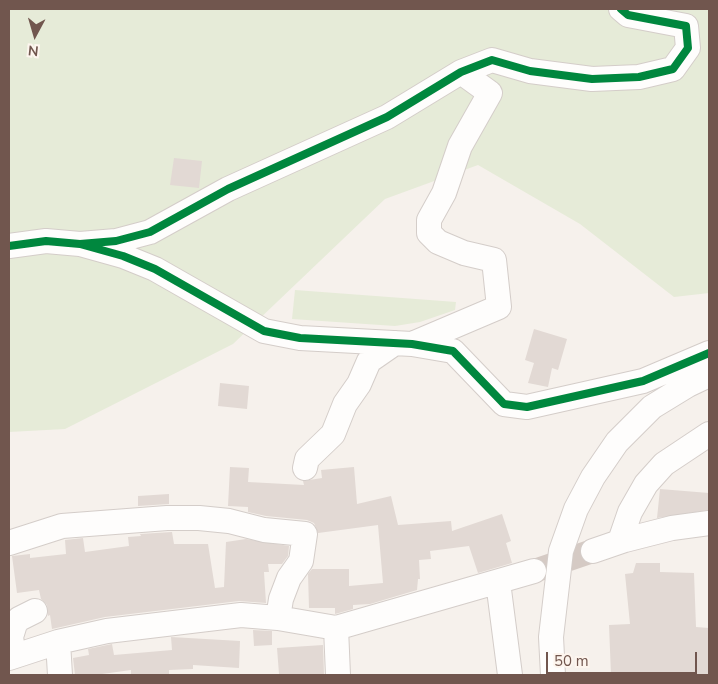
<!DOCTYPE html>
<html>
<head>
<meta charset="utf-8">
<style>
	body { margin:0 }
	#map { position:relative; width:718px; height:684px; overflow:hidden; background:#f6f1ec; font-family:"Nunito Sans",sans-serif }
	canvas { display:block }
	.frame { position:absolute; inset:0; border:10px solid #71564e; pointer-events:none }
	.north { position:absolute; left:10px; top:10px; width:50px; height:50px; -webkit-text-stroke:4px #fdf5ee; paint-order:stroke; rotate:186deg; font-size:14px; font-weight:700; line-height:20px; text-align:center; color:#71564e }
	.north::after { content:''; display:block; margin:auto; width:18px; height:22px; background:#71564e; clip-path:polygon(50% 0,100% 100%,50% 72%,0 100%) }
	.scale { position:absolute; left:546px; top:652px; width:151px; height:22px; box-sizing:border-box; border:2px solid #71564e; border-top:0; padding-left:6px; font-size:15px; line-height:18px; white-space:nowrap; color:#71564e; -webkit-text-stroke:4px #fdf5ee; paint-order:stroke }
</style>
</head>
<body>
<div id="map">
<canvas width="718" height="684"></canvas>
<div class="frame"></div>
<div class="north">N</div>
<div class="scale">50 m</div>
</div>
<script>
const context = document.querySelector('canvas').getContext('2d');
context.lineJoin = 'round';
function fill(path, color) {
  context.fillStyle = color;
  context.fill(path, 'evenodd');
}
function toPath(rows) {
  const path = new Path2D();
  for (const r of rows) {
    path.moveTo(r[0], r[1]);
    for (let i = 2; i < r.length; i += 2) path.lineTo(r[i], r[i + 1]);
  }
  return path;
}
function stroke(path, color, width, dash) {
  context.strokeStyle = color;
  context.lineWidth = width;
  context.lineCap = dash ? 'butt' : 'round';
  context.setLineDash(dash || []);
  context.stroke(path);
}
fill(toPath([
	[9,9,709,9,709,293,674,297,580,224,478,165,385,199,233,344,65,429,9,432],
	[295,290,456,302,455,310,420,322,395,326,292,319]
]), '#e6ebd8');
fill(toPath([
	[174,158,202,161,199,188,170,185],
	[534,329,567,339,558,370,552,368,548,387,528,383,534,363,525,360],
	[220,383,249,386,247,409,218,406],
	[230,467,249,468,248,482,304,485,303,481,322,478,321,470,354,467,357,504,391,496,398,525,451,521,452,531,502,514,511,541,506,543,512,563,478,573,469,546,430,551,431,559,419,560,420,579,418,579,417,590,370,604,353,605,353,609,335,614,335,608,309,608,308,574,312,569,349,569,349,586,383,583,378,525,318,533,314,523,307,520,266,516,248,512,248,507,228,506],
	[660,489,709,493,709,510,657,518],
	[169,494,169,504,138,506,138,496],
	[172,532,174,544,208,544,215,588,224,587,226,542,246,539,289,546,288,556,282,564,268,564,269,572,264,572,266,603,239,601,105,617,52,629,50,615,48,616,47,605,41,599,39,590,17,593,12,556,30,554,30,558,66,554,65,540,83,538,85,552,129,546,128,537,141,536,140,534],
	[636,563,660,563,660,572,694,573,696,627,709,628,709,675,611,675,609,625,630,624,625,574,633,573],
	[253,630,272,631,272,645,254,646],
	[171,637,240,641,239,668,193,665,193,669,169,670,169,675,131,675,131,670,95,675,75,675,73,658,89,655,88,649,112,644,114,655,172,650],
	[323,645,324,675,279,674,277,648]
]), '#e2d9d4');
stroke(toPath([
	[534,571,593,551]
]), '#d5cac4', 24, [24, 12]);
const minor = toPath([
	[80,244,116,241,150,232,228,189,387,117,461,72,492,60,530,71,592,79,639,77,673,69,688,48,686,26,628,15,621,9],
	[9,246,46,241,80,244,123,256,155,269,264,331,300,338,412,344,453,351,504,404,527,407,643,381,709,353],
	[412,344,499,307,494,260,464,253,438,242,429,233,429,220,444,193,460,146,490,93,461,72],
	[305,468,307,459,333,434,345,404,359,384,369,361,395,343],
	[620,541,630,512,646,484,664,464,709,434],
	[9,543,62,526,167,518,199,518,229,521,264,530,305,534,301,561,289,578,281,599,278,618],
	[593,551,625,540,672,528,709,523],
	[498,582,510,675],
	[336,628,338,675],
	[58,642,60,675],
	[14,656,11,637,15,624,19,619,35,611],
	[9,658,58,642,107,631,241,615,278,618,336,628,534,571],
	[553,675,551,637,561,551,576,509,593,477,617,442,652,407,688,385,709,375]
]);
stroke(minor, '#d4cdc9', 26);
stroke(minor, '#fefdfc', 24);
stroke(toPath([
	[80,244,116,241,150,232,228,189,387,117,461,72,492,60,530,71,592,79,639,77,673,69,688,48,686,26,628,15,621,9],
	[9,246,46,241,80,244,123,256,155,269,264,331,300,338,412,344,453,351,504,404,527,407,643,381,709,353]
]), '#00873e', 8);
</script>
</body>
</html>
